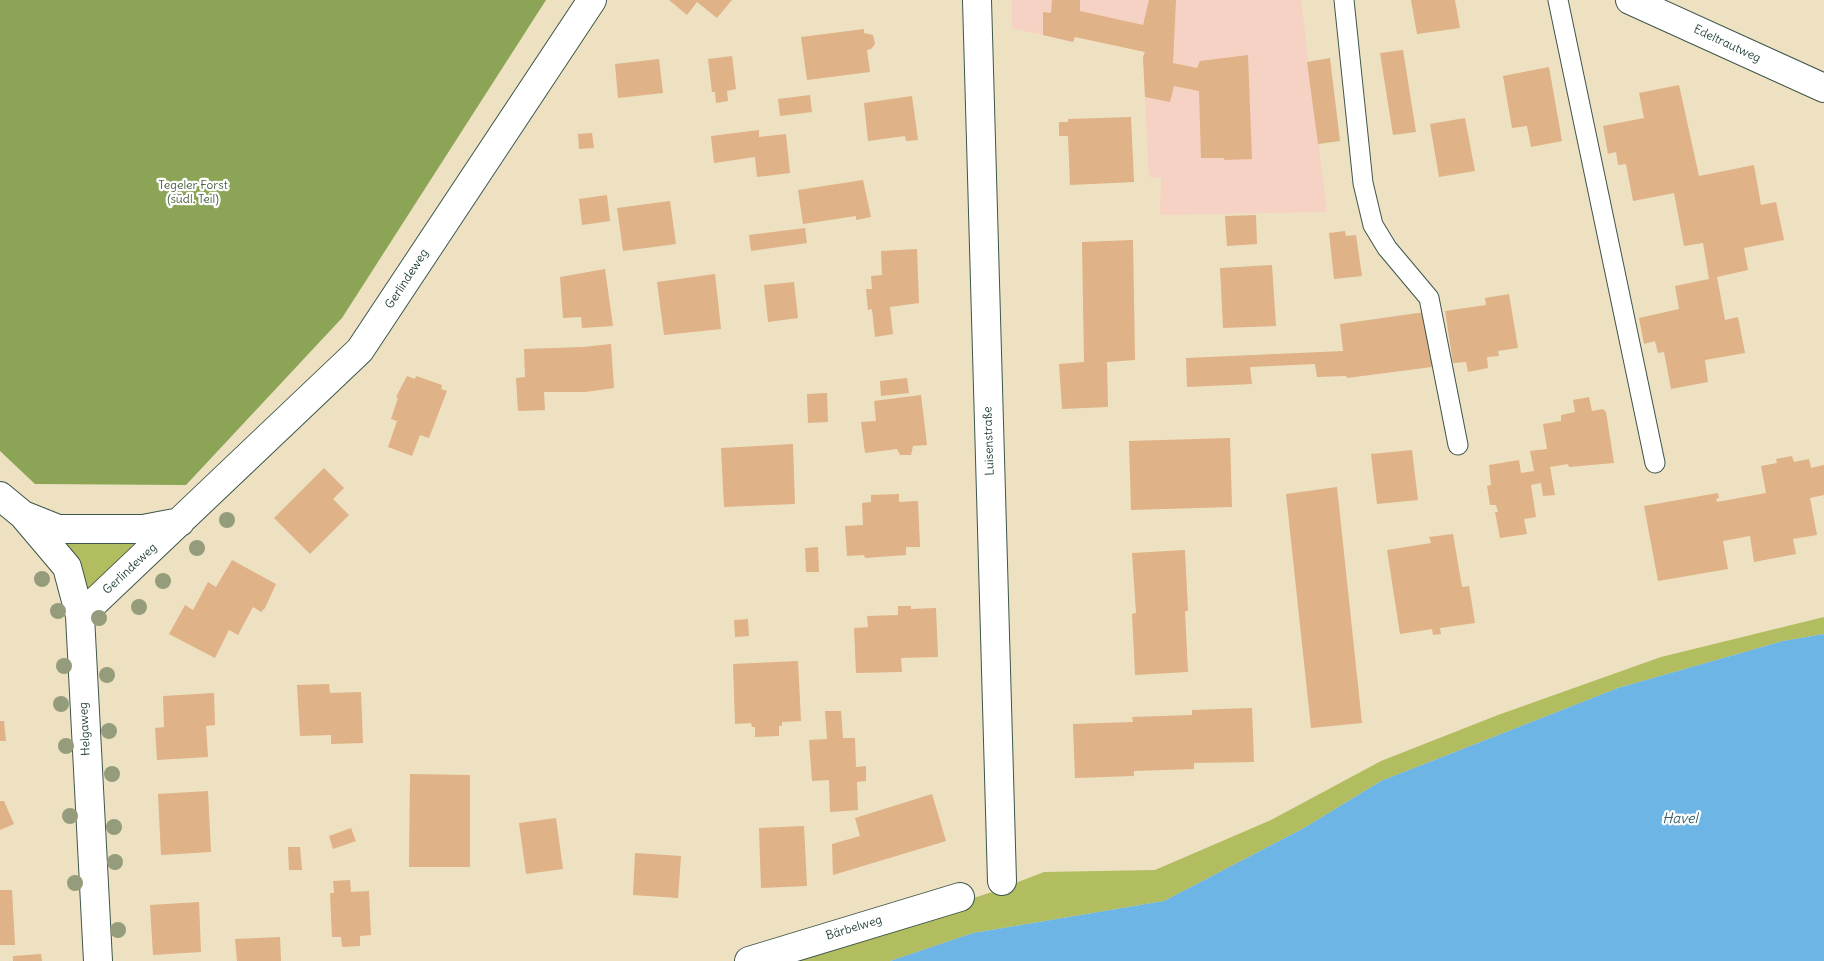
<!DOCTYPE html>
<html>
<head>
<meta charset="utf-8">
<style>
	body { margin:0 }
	canvas { display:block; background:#ede1c1 }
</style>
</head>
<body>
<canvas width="1824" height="961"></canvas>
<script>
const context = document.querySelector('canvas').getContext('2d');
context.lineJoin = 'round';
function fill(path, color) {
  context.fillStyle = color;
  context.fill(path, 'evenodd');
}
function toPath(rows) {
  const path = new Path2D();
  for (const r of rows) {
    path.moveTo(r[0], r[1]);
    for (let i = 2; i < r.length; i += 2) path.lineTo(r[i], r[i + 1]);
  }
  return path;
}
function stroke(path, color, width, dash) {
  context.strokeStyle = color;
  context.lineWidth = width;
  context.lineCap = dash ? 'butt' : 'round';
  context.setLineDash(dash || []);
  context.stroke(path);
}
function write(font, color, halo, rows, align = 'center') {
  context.font = font + ' Delius,sans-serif';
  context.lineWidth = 4.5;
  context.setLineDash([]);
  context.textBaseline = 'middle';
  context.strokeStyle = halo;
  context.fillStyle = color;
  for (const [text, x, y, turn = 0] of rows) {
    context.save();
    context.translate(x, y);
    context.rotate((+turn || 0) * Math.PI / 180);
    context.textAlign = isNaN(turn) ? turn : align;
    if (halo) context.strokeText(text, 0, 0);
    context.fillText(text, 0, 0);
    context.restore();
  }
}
fill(toPath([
	[1012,0,1301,0,1327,212,1160,215,1161,178,1149,177,1143,57,1145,52,1075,37,1073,42,1012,28]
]), '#f6d2c4');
fill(toPath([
	[59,535,152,541,83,599],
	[1824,617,1824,634,1783,641,1618,688,1381,781,1304,828,1164,901,973,933,890,961,780,961,995,891,1044,872,1155,870,1271,820,1381,761,1498,715,1661,657]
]), '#b1bd5f');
fill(toPath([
	[0,0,546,0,342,318,186,485,35,484,0,451]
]), '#8ca456');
fill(toPath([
	[1824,634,1824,961,890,961,973,933,1164,901,1304,828,1381,781,1618,688,1783,641]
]), '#6cb5e4');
fill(toPath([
	[669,0,732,0,717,18,697,2,687,15],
	[1052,0,1080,0,1080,11,1143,25,1149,0,1176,0,1173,63,1197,68,1200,61,1248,55,1252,159,1224,160,1224,158,1201,158,1199,91,1174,86,1170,102,1145,97,1143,57,1145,52,1075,37,1073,42,1043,35,1043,12,1051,13],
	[1411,0,1455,0,1460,28,1417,34],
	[864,29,864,33,873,35,875,44,871,49,867,50,870,72,807,80,801,37],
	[1403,50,1416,132,1393,135,1380,53],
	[732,56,736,89,727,91,728,101,716,103,715,92,712,92,708,59],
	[1330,58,1340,141,1318,144,1307,62],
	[659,59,663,93,618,98,615,64],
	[1549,67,1562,141,1531,147,1527,126,1512,128,1503,76],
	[1679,85,1699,176,1754,165,1761,205,1776,202,1784,240,1744,248,1748,270,1717,277,1725,320,1738,317,1745,353,1705,360,1708,382,1671,389,1664,352,1658,353,1655,341,1644,344,1639,318,1679,309,1675,286,1709,279,1703,243,1684,246,1674,193,1633,201,1626,164,1618,165,1616,152,1608,154,1603,126,1644,118,1639,93],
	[810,95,812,112,780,116,778,99],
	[912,96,918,140,906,141,905,136,868,141,864,103],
	[1131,117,1134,182,1070,185,1068,136,1059,136,1059,122,1068,122,1068,119],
	[1465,118,1475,171,1439,177,1430,124],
	[759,130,759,137,786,134,790,173,757,177,755,157,714,163,711,136],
	[592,133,594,148,579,149,578,134],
	[863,180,871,217,856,220,856,216,803,224,798,190],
	[607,195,610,221,582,225,579,199],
	[670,201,676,244,623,251,617,208],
	[1256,215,1257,244,1227,246,1225,216],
	[805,228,807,243,751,251,749,235],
	[1345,231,1346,236,1356,235,1362,276,1334,279,1329,233],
	[1133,240,1135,360,1107,362,1108,407,1062,409,1059,364,1084,362,1082,242],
	[917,249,919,303,890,307,893,334,875,337,872,309,868,310,866,289,872,289,871,276,882,275,881,251],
	[1272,265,1276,326,1223,328,1220,268],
	[605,269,613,326,582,328,581,317,563,318,560,277],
	[715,274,721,329,664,335,657,282],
	[794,282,798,318,768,322,764,285],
	[1509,294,1518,348,1498,351,1499,356,1487,357,1488,368,1468,372,1466,362,1453,363,1445,311,1486,305,1485,298],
	[1425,312,1432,367,1347,378,1346,376,1317,377,1315,364,1250,367,1252,384,1187,387,1186,358,1343,351,1340,324],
	[611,344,614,388,585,392,544,392,545,410,518,411,516,378,525,377,524,349,583,347],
	[407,376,415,379,416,376,442,385,441,389,447,391,429,438,420,435,412,456,388,447,397,421,391,419,398,398,396,397],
	[907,378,909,393,881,396,880,381],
	[827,393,828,422,808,423,807,394],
	[921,395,927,445,913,446,911,455,900,455,897,449,865,453,861,422,876,421,874,401],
	[1589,397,1592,411,1603,409,1606,412,1614,463,1569,467,1568,464,1550,467,1555,495,1543,496,1541,483,1531,485,1536,517,1524,519,1527,534,1500,538,1495,512,1498,512,1496,505,1490,505,1487,486,1491,485,1489,465,1519,460,1521,473,1534,471,1530,451,1547,449,1543,424,1561,421,1561,415,1575,412,1573,400],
	[1230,438,1232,507,1131,510,1129,441],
	[793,444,795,504,724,507,721,448],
	[1412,450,1418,500,1377,504,1371,454],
	[1792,456,1794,462,1809,459,1811,468,1824,465,1824,495,1810,498,1817,535,1793,539,1796,554,1754,562,1750,536,1723,541,1728,569,1658,581,1644,506,1718,493,1719,498,1716,499,1717,502,1766,493,1761,466,1777,463,1776,459],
	[324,468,344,488,333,499,349,515,310,554,274,518],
	[1337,487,1362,723,1311,728,1286,494],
	[899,494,899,502,918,501,920,547,906,547,906,555,865,558,864,555,847,556,845,526,863,525,862,503,871,502,871,495],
	[1453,534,1462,587,1469,586,1475,623,1440,628,1441,634,1433,635,1432,629,1400,634,1387,550,1431,543,1429,537],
	[818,547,819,572,806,572,805,548],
	[1185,550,1188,611,1185,611,1188,672,1135,675,1132,614,1136,613,1132,553],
	[232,560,276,584,265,608,261,612,253,607,238,635,229,630,215,658,169,634,185,605,193,610,208,582,216,587],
	[898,606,911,606,911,609,936,608,938,657,901,658,902,672,856,673,854,628,868,627,867,616,898,615],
	[748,619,749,636,735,637,734,620],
	[798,661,801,721,782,722,782,726,779,726,779,736,755,737,755,727,752,727,751,723,735,724,733,664],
	[329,684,330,693,361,692,363,743,331,744,331,735,300,736,297,685],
	[214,693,215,725,206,726,208,757,157,760,155,728,164,727,163,696],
	[1252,708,1254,762,1194,763,1194,769,1134,771,1134,776,1075,778,1073,724,1133,722,1132,717,1192,715,1192,710],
	[825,711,841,711,843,738,855,738,856,767,866,766,866,781,857,782,858,810,830,812,829,780,812,781,809,740,827,739],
	[0,721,4,721,6,741,0,741],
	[410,774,470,775,470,867,409,867],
	[208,791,211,852,161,855,158,794],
	[932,794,946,841,833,875,832,844,860,836,855,818],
	[0,801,4,801,14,824,0,830],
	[556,818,563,869,526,874,519,823],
	[804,826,807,886,761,888,759,828],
	[351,828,356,841,333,849,329,836],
	[288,847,300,847,302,870,289,870],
	[635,853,681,856,678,898,633,895],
	[350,880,351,892,369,891,371,935,360,936,360,946,342,947,341,937,332,937,330,893,334,893,333,881],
	[0,890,12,890,15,945,0,945],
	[199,902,201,952,153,955,150,905],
	[280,937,281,961,237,961,235,939],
	[41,954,42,961,13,961,13,956]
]), '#dfb287');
const service = toPath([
	[1344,0,1363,183,1373,225,1387,248,1429,298,1458,445],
	[1558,0,1655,463]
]);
const minor = toPath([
	[977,0,1002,881],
	[1630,0,1824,88],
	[0,496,23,515,58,529,143,529,180,522],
	[23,515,67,567,80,616,98,961],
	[80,616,360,350,592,0],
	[749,961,960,897]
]);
stroke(service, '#3e5649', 21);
stroke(minor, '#3e5649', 30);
stroke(service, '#fff', 19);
stroke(minor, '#fff', 28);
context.fillStyle = '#949c7b';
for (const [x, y] of [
	[227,520],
	[197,548],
	[42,579],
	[163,581],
	[139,607],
	[58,611],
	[99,618],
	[64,666],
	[107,675],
	[61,704],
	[109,731],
	[66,746],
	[112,774],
	[70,816],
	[114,827],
	[115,862],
	[75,883],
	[118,930]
]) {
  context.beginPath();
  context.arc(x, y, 8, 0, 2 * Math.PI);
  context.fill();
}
write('12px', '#1f3d34', '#fff', [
	["Edeltrautweg",1727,44,25],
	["Gerlindeweg",407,279,-57],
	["Luisenstraße",989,441,-92],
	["Gerlindeweg",130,569,-43],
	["Helgaweg",85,729,-93],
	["Bärbelweg",854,928,-17]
]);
write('12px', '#4b6341', '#fff', [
	["Tegeler Forst",193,186],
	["(südl. Teil)",193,200]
]);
write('italic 14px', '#366169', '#fff', [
	["Havel",1680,819]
]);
</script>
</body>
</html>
